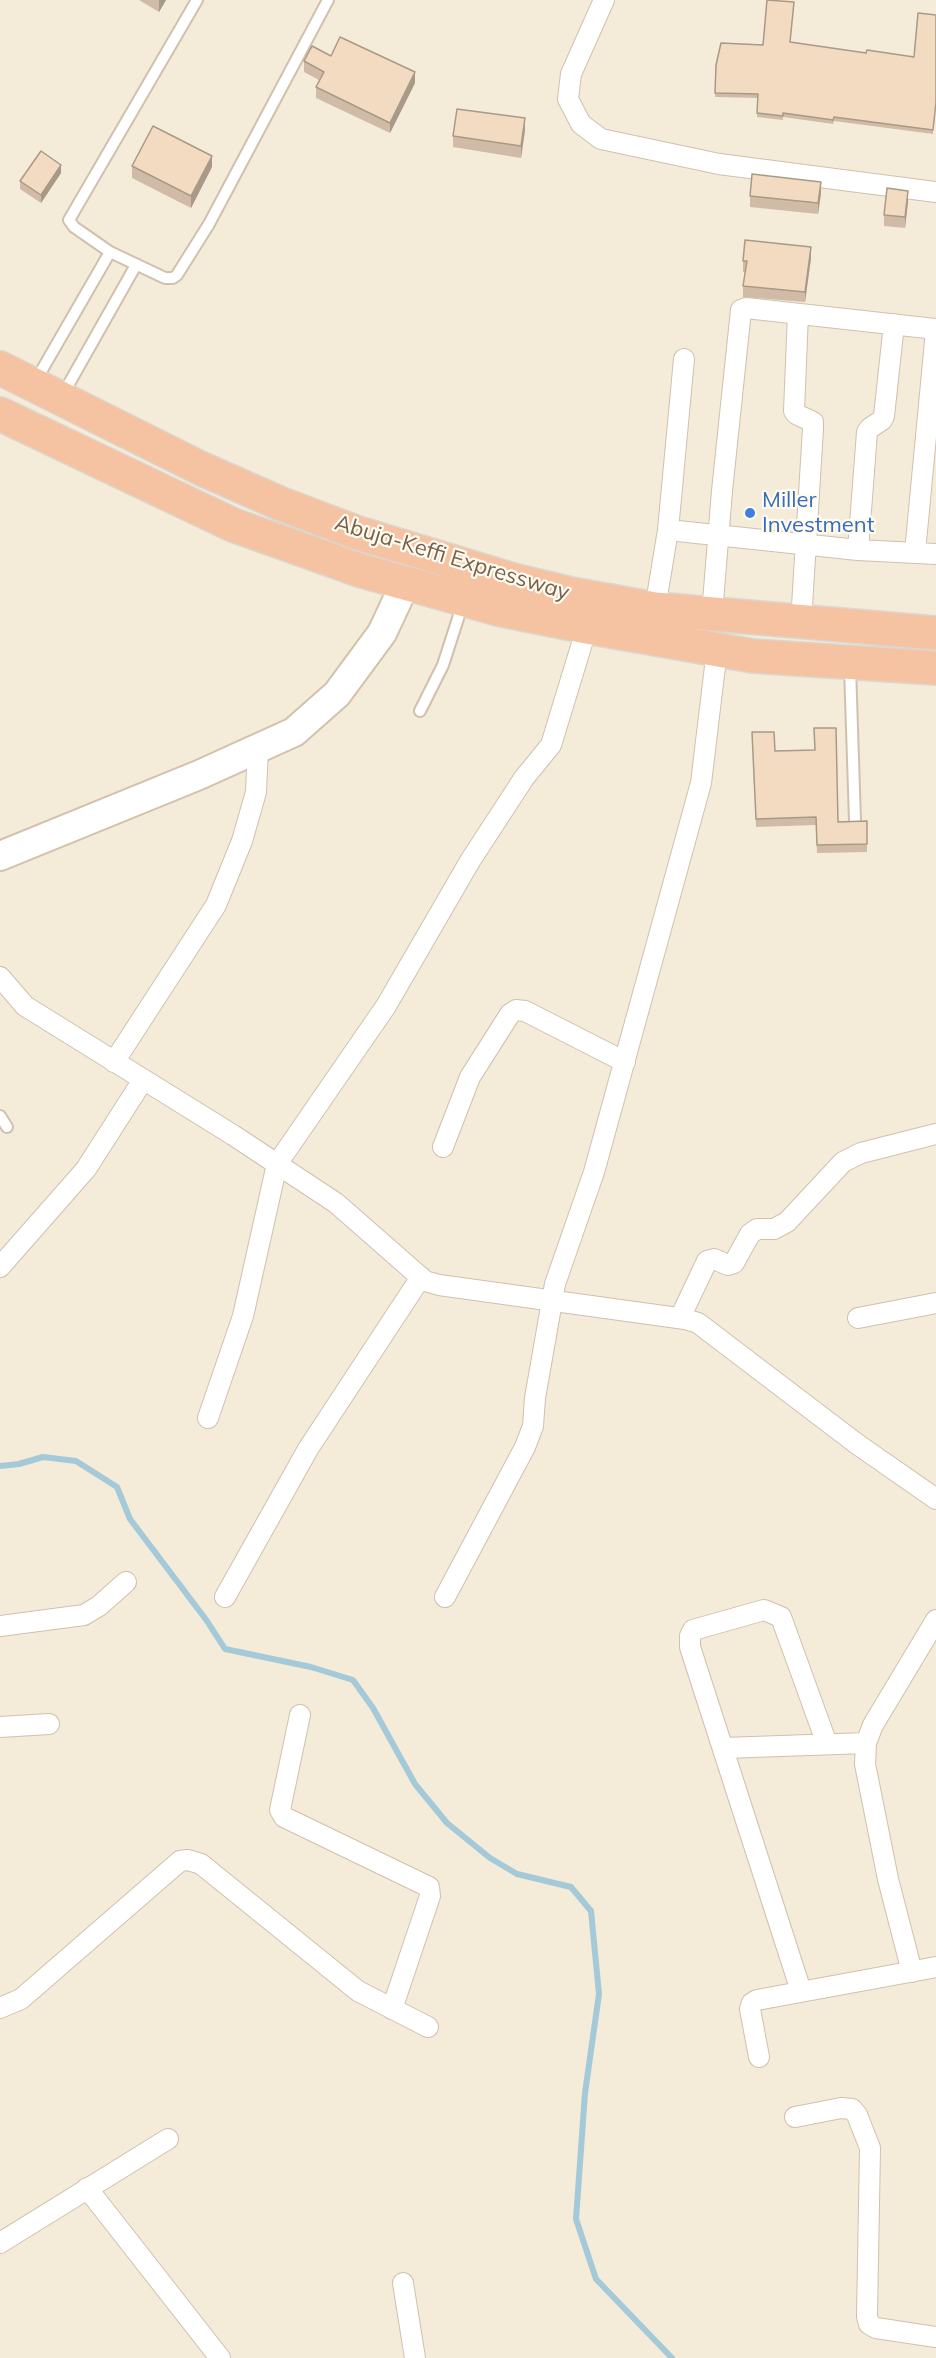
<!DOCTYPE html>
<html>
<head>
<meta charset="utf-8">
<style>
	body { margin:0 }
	canvas { display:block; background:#fcf8e9 }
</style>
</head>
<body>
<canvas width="936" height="2358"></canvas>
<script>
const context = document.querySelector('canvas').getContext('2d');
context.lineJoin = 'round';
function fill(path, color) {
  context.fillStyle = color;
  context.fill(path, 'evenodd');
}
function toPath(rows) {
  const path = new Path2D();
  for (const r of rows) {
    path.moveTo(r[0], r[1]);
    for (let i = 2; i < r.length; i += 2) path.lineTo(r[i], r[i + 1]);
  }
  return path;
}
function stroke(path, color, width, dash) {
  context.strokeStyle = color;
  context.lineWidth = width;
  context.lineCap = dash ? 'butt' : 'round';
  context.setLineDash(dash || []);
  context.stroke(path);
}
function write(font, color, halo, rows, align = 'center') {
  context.font = font + ' Mulish,sans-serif';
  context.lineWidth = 4.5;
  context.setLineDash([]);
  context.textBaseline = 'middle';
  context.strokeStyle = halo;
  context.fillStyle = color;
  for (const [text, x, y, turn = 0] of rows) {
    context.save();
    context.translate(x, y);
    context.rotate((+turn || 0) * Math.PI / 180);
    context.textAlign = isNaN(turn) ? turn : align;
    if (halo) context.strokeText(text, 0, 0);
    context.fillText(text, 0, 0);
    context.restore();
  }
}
fill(toPath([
	[0,0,936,0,936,2358,0,2358]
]), '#f4ebd8');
stroke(toPath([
	[0,1466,19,1464,43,1457,76,1461,117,1487,130,1519,207,1621,225,1649,311,1667,353,1680,373,1708,415,1784,447,1823,490,1858,517,1874,571,1887,591,1911,599,1994,585,2093,576,2219,596,2279,672,2358]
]), '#a4c9d8', 6);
const lane = toPath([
	[197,0,69,220,74,227,110,252,165,278,173,278,177,275,209,224,328,0],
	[35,382,110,252],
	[62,396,136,265],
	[850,667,855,821],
	[420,711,443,665,463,603],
	[0,1116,7,1127]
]);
const street = toPath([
	[604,0,571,74,568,99,581,124,601,139,719,164,936,192],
	[798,314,794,411,796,414,813,422,813,429,801,622],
	[668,530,858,550,936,554],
	[858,550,867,432,870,428,882,420,884,416,894,324],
	[915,552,936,331],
	[655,609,668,530,684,359],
	[712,614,722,491,741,310,746,308,936,329],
	[0,977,25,1006,233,1135,336,1203,425,1281,439,1285,685,1319,698,1323,857,1444,936,1499],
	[114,1062,216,905,242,841,256,792,258,748],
	[443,1147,470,1077,510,1014,516,1010,525,1011,625,1062],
	[0,1267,86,1169,143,1080],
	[680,1318,707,1261,714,1259,728,1265,734,1263,750,1234,757,1229,774,1229,787,1222,843,1162,861,1153,936,1134],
	[858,1318,936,1303],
	[208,1418,243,1316,277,1164,386,1006,470,861,524,778,551,745,587,627],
	[225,1597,308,1449,421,1277],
	[445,1597,525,1447,533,1426,535,1398,555,1284,594,1172,701,783,717,650],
	[0,1626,84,1615,99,1606,126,1582],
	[300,1715,280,1810,284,1817,429,1887,430,1896,392,2009],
	[0,1727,49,1724],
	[724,1748,866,1743],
	[912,1972,888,1879,865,1764,866,1743,873,1725,936,1620],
	[801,1991,690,1647,690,1636,693,1630,764,1610,781,1617,827,1744],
	[0,2008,21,1999,180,1861,188,1860,201,1864,358,1991,428,2027],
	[759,2057,750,2009,752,2003,757,2000,936,1967],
	[795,2117,841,2108,852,2109,857,2115,870,2148,867,2316,869,2324,876,2328,936,2337],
	[87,2188,220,2358],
	[0,2243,168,2139],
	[403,2283,415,2358]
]);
const secondary = toPath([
	[0,856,199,775,294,732,337,694,382,633,405,584]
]);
const highway = toPath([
	[0,368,200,468,279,503,358,533,513,580,571,594,655,609,936,633],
	[0,414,233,525,362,571,498,609,587,627,753,656,936,668]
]);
stroke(lane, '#cfc1ae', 14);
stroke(street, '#cfc1ae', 22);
stroke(secondary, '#d2c2ac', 32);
stroke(highway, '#dcd6d0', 36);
stroke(lane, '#fff', 10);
stroke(street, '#fff', 20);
stroke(secondary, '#fff', 28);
stroke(highway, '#f5c3a1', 33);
fill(toPath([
	[139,0,166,0,159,12],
	[936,15,933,134,834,121,833,124,783,117,783,120,757,117,758,98,715,97,716,65,763,45,790,42,866,53,914,57],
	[331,56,415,83,390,133,316,98,316,87,319,80,304,72,304,61],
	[525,130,521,158,453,147,453,136],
	[132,166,212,167,191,208,132,178],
	[61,173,41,203,20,189,20,181],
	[821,193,818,214,750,207,750,196],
	[908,202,905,228,884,226,884,215],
	[811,258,805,302,743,297,743,286,745,272,743,272,743,261],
	[752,732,775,751,838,822,867,821,867,852,817,853,816,825,756,827]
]), '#d0bca6');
fill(toPath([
	[159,0,166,0,159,12],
	[415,72,415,83,390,133,390,123],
	[525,118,525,130,521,158,521,146],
	[212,156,212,167,191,208,191,196],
	[61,165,61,173,41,203,41,195],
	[821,182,821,193,818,214,818,203],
	[908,191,908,202,905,228,905,217],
	[811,247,811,258,805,302,805,292]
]), '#a99987');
const building = toPath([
	[767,0,794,2,790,42,866,53,867,50,914,57,918,13,936,15,936,102,933,130,834,117,833,120,783,113,783,116,757,113,758,94,715,93,716,65,721,43,763,45,767,0],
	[340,37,415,72,390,123,316,87,324,72,304,61,312,46,331,56,340,37],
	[457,109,525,118,521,146,453,136,457,109],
	[153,126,212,156,191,196,132,166,153,126],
	[41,151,61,165,41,195,20,181,41,151],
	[752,174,821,182,818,203,750,196,752,174],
	[887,188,908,191,905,217,884,215,887,188],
	[745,240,811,247,805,292,743,286,747,261,743,261,745,240],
	[814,728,836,728,838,822,867,821,867,844,817,845,816,817,756,819,752,732,774,732,775,751,815,750,814,728]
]);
fill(building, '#f2dbc1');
stroke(building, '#a99987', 1.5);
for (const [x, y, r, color] of [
	[750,513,6,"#3f7fe0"]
]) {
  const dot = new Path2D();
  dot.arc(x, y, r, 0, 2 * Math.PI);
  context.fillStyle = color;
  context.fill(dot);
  stroke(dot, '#fffbf0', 2);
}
write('22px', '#366cbe', '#fffbf0', [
	["Miller",762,500],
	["Investment",762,525]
], 'left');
write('22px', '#77624c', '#fffbf0', [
	["Abuja-Keffi Expressway",452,558,17]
]);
</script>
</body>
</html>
